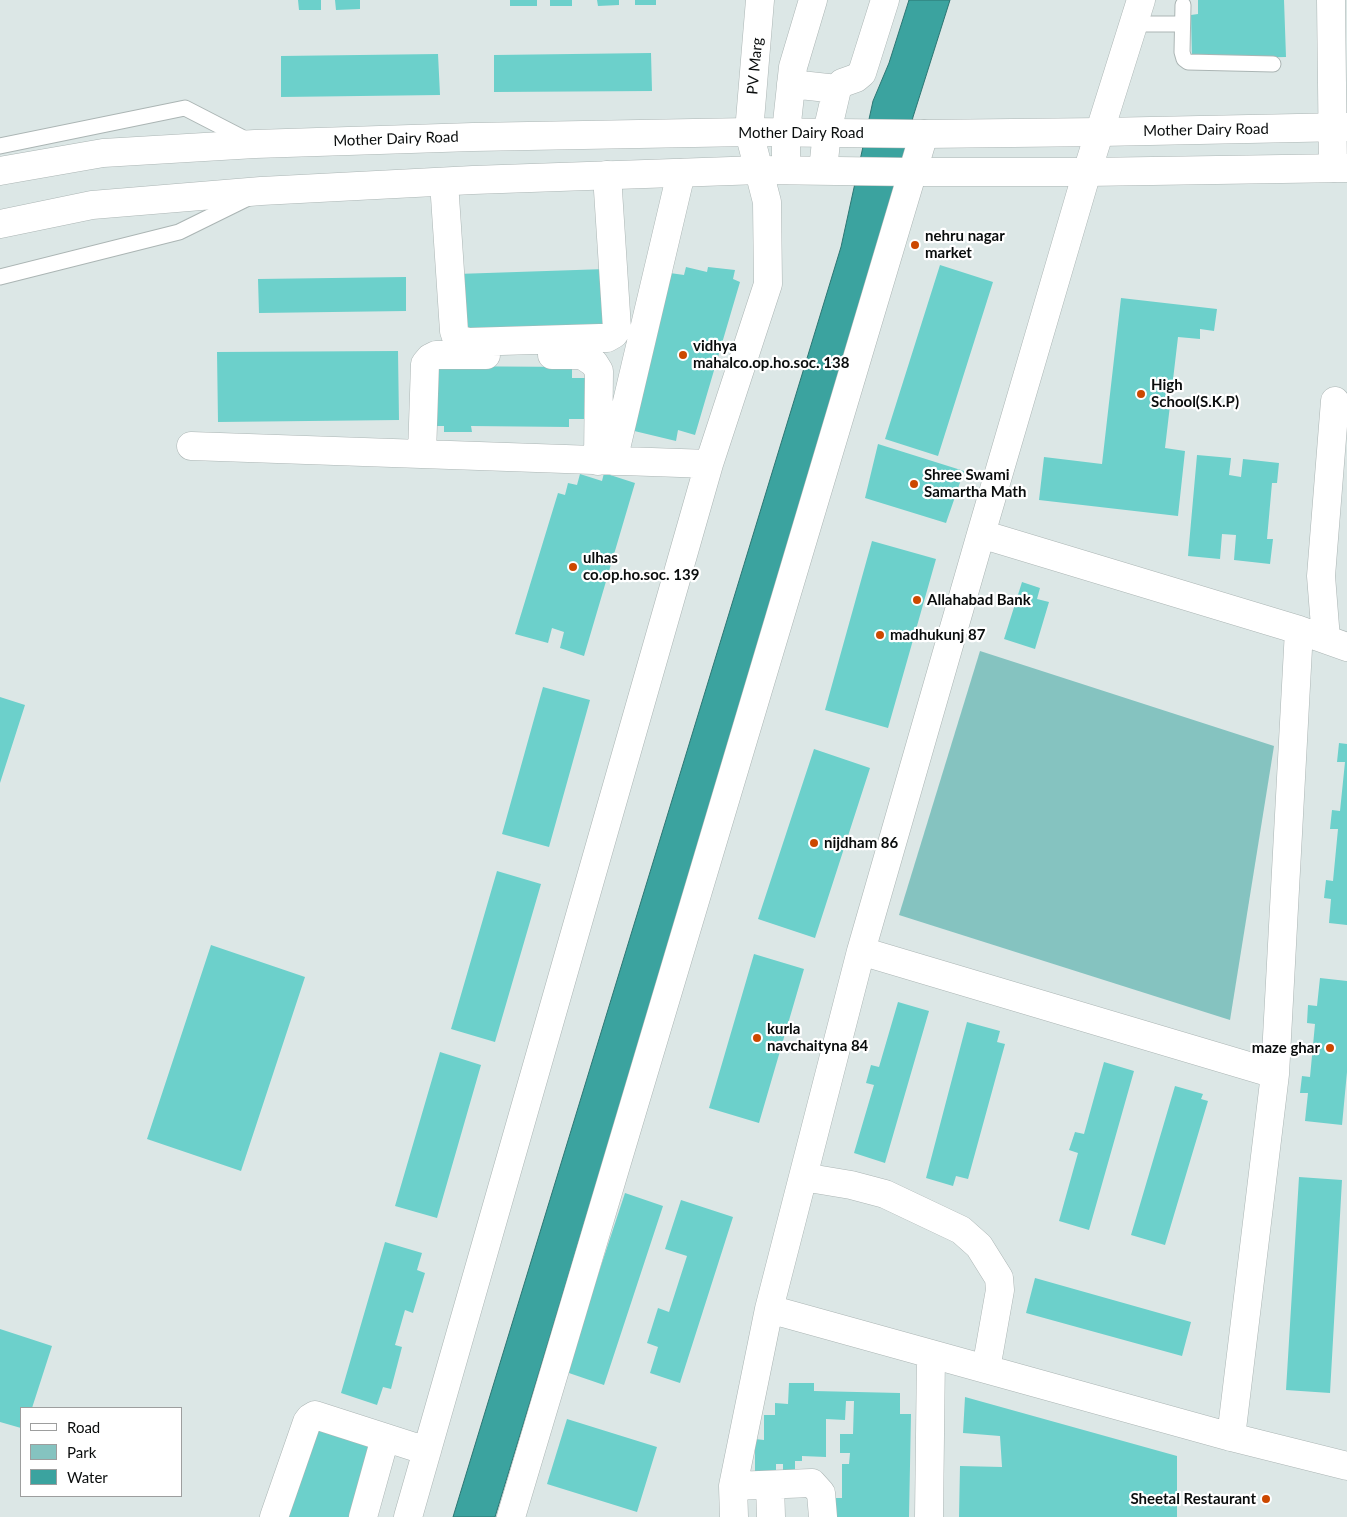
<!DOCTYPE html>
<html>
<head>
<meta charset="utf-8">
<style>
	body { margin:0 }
	#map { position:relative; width:1347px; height:1517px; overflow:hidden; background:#dce7e6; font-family:Lato,sans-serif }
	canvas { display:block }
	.legend { position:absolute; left:20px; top:1407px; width:162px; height:90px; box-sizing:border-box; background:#fff; border:1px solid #9d9e9e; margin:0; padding:6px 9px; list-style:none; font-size:15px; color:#0a0d0d }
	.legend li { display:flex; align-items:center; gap:10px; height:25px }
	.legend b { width:25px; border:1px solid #9d9e9e }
</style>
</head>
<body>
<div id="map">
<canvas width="1347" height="1517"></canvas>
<ul class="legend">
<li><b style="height:6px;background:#fff"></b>Road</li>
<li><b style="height:14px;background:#85c3c0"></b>Park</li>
<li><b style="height:14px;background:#3ba39f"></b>Water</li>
</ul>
</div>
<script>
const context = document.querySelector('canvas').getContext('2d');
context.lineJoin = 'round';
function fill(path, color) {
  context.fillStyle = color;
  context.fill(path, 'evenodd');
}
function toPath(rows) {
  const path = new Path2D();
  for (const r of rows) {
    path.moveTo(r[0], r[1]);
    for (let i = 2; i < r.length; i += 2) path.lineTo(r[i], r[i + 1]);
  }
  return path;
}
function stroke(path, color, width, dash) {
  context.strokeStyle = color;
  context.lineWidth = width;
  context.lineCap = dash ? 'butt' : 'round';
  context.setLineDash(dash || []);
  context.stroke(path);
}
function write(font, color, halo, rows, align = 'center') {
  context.font = font + ' Lato,sans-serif';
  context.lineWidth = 4.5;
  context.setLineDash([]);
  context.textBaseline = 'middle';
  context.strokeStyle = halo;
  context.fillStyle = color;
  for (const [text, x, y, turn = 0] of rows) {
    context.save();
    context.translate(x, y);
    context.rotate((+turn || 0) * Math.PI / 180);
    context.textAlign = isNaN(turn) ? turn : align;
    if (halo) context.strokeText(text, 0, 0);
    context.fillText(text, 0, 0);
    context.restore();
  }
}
fill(toPath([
	[980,651,1274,746,1230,1020,899,915]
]), '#85c3c0');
const water = toPath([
	[909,0,950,0,913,117,886,231,495,1517,453,1517,841,247,873,101,889,63,909,0]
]);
fill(water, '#3ba39f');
stroke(water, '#2c7673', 1);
fill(toPath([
	[298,0,321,0,321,10,299,10],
	[335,0,360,0,360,9,336,10],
	[510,0,537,0,537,6,510,6],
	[550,0,572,0,572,6,550,6],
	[597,0,619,0,619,5,598,6],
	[635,0,656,0,656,5,635,5],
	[1198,0,1284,0,1286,57,1192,59,1191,15,1198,14],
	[651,53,652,91,494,92,494,55],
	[438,54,440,95,281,97,281,56],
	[940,265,993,282,938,456,885,439],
	[686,267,707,272,708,267,735,270,733,279,740,282,695,435,678,430,676,441,626,429,670,273,684,275],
	[606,269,607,332,459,335,457,274],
	[406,277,406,311,259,313,258,279],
	[1121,298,1217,309,1214,331,1200,329,1200,339,1178,337,1165,448,1185,451,1178,516,1039,500,1044,457,1102,464],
	[398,351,399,420,218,422,217,352],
	[432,366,572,367,572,378,592,378,592,419,569,419,569,427,471,426,472,432,444,432,444,426,431,426],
	[878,444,964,471,946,523,865,498],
	[1197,455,1231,458,1229,475,1241,477,1243,459,1279,463,1277,483,1272,483,1267,539,1273,539,1270,564,1234,560,1236,535,1222,534,1220,559,1188,556],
	[604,473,635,483,584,656,560,648,564,632,552,628,548,643,515,634,558,493,565,495,568,483,577,485,580,474,602,481],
	[872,541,936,559,888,728,825,710],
	[1022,582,1040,588,1037,599,1049,602,1035,649,1004,639],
	[543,687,590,700,549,847,502,834],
	[0,697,25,705,0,783],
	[1339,743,1347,744,1347,925,1329,923,1331,899,1324,898,1326,880,1333,881,1338,829,1330,829,1332,810,1340,811,1345,762,1337,762],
	[814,749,870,768,815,938,758,919],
	[497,871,541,884,495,1042,451,1029],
	[211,945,305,977,241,1171,147,1139],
	[754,954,804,969,759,1123,709,1108],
	[1320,978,1347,981,1347,1072,1342,1125,1305,1121,1308,1093,1300,1093,1302,1076,1310,1077,1315,1024,1307,1023,1308,1005,1317,1006],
	[898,1002,929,1011,885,1163,854,1153,874,1085,866,1083,871,1065,879,1067],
	[967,1022,1000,1031,997,1042,1005,1044,968,1179,956,1176,953,1186,926,1178],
	[440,1052,481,1065,437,1218,395,1206],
	[1104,1062,1134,1071,1089,1230,1059,1221,1078,1153,1069,1150,1075,1132,1084,1134],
	[1175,1086,1203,1094,1201,1099,1208,1101,1165,1245,1131,1235],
	[1299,1177,1342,1180,1330,1393,1286,1390],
	[625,1193,663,1206,604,1385,566,1372],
	[681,1200,733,1217,680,1383,650,1373,658,1347,647,1343,658,1308,669,1312,687,1256,665,1249],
	[385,1242,422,1253,417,1270,425,1273,413,1313,405,1310,395,1345,402,1347,391,1389,383,1387,377,1405,341,1393],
	[1035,1278,1191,1322,1182,1356,1026,1313],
	[0,1329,52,1346,32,1408,21,1408,21,1428,0,1422],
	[789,1383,814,1383,814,1391,900,1393,900,1414,911,1414,909,1517,832,1517,833,1498,842,1498,842,1464,849,1464,850,1453,840,1453,840,1434,853,1434,854,1401,846,1401,845,1420,826,1419,826,1457,802,1456,802,1461,795,1461,795,1470,783,1470,783,1464,776,1464,776,1472,755,1472,755,1439,764,1440,764,1415,775,1415,775,1403,788,1404],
	[965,1397,1177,1456,1177,1517,959,1517,960,1466,1002,1467,1000,1436,963,1433],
	[567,1419,657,1447,637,1512,547,1484],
	[313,1421,374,1442,353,1517,283,1517]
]), '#6cd0cb');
const service = toPath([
	[1183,5,1182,52,1184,59,1188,62,1273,64],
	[1134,24,1182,24],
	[0,146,185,108,249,141],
	[0,277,179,232,246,199]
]);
const minor = toPath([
	[1331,0,1333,168],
	[791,84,837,89],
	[786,170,786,132,793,67,813,0],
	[823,170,827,132,837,89,842,83,856,78,862,73,885,0],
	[444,182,454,331,456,337,461,340,468,342,600,338,607,338,614,334,617,329,607,175],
	[552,355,582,355,594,363,599,371,598,461],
	[191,446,709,464],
	[422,454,425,364,430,358,436,355,486,355],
	[613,461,681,173],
	[981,534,1299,630,1347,647],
	[1326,639,1321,576,1335,401],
	[861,951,1275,1074],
	[803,1177,851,1185,885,1194,961,1230,979,1246,999,1278,1000,1290,986,1369],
	[769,1309,1231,1437,1347,1466],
	[1231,1437,1275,1074,1299,630],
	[770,1485,771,1517],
	[733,1486,812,1483,821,1493,823,1517],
	[274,1517,307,1422,310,1418,315,1415,427,1451],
	[363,1517,385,1438],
	[408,1517,709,464,768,284,767,202,749,132,760,0],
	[511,1517,924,134],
	[734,1517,733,1486,769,1309,861,951,981,534,1087,172,1141,0],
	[929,1517,931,1354]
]);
const secondary = toPath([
	[0,171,103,153,255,144,473,137,749,132,924,134,1101,132,1347,127],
	[0,224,92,205,261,191,473,180,760,170,912,172,1087,172,1347,168]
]);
stroke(service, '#abb5b4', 17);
stroke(minor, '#abb5b4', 29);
stroke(secondary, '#abb5b4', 29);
stroke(service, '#fff', 15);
stroke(minor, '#fff', 28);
stroke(secondary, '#fff', 28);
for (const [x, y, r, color] of [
	[915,245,5,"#cc4800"],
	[683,355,5,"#cc4800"],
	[1141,394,5,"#cc4800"],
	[914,484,5,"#cc4800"],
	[573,567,5,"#cc4800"],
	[917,600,5,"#cc4800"],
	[880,635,5,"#cc4800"],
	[814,843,5,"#cc4800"],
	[757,1038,5,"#cc4800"],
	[1330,1048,5,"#cc4800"],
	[1266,1499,5,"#cc4800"]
]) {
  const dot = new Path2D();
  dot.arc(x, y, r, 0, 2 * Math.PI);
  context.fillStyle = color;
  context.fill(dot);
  stroke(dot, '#fff', 2);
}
write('15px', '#0a0d0d', '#fff', [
	["PV Marg",755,66,-85],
	["Mother Dairy Road",1206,130,-1],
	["Mother Dairy Road",801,133],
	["Mother Dairy Road",396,139,-2]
]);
write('bold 15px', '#0a0d0d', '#fff', [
	["nehru nagar",925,236],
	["market",925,253],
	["vidhya",693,346],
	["mahalco.op.ho.soc. 138",693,363],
	["High",1151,385],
	["School(S.K.P)",1151,402],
	["Shree Swami",924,475],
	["Samartha Math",924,492],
	["ulhas",583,558],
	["co.op.ho.soc. 139",583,575],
	["Allahabad Bank",927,600],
	["madhukunj 87",890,635],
	["nijdham 86",824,843],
	["kurla",767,1029],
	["navchaityna 84",767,1046],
	["maze ghar",1320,1048,"right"],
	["Sheetal Restaurant",1256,1499,"right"]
], 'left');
</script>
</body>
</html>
